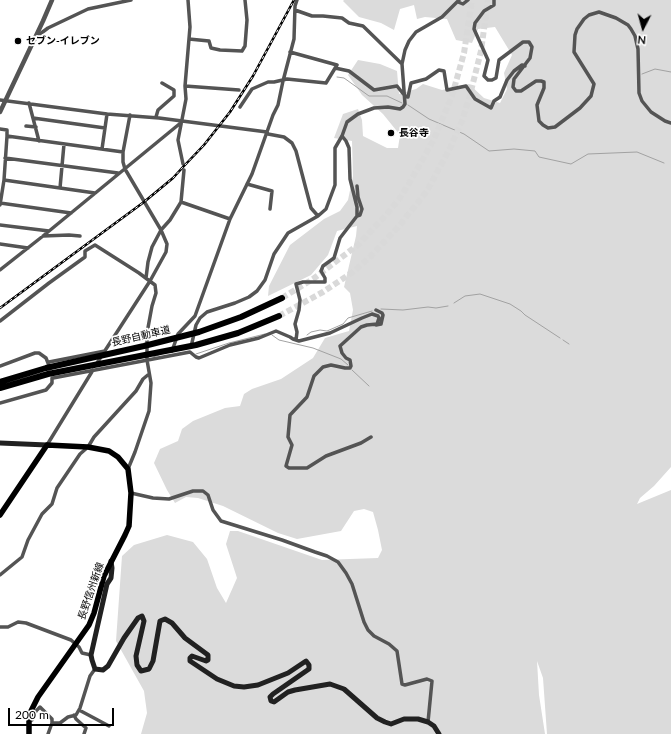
<!DOCTYPE html>
<html>
<head>
<meta charset="utf-8">
<style>
	body { margin:0 }
	#map { position:relative; width:671px; height:734px; overflow:hidden; background:#fff; font-family:Lato,sans-serif }
	canvas { display:block }
	.north { position:absolute; left:623px; top:8px; width:40px; height:40px; -webkit-text-stroke:3px #fff; paint-order:stroke; rotate:186deg; font-size:11px; font-weight:700; line-height:16px; text-align:center; color:#000 }
	.north::after { content:''; display:block; margin:auto; width:14px; height:18px; background:#000; clip-path:polygon(50% 0,100% 100%,50% 72%,0 100%) }
	.scale { position:absolute; left:8px; top:708px; width:106px; height:18px; box-sizing:border-box; border:2px solid #000; border-top:0; padding-left:5px; font-size:12px; line-height:14px; white-space:nowrap; color:#000; -webkit-text-stroke:3px #fff; paint-order:stroke }
</style>
</head>
<body>
<div id="map">
<canvas width="671" height="734"></canvas>
<div class="north">N</div>
<div class="scale">200 m</div>
</div>
<script>
const context = document.querySelector('canvas').getContext('2d');
context.lineJoin = 'round';
function fill(path, color) {
  context.fillStyle = color;
  context.fill(path, 'evenodd');
}
function toPath(rows) {
  const path = new Path2D();
  for (const r of rows) {
    path.moveTo(r[0], r[1]);
    for (let i = 2; i < r.length; i += 2) path.lineTo(r[i], r[i + 1]);
  }
  return path;
}
function stroke(path, color, width, dash) {
  context.strokeStyle = color;
  context.lineWidth = width;
  context.lineCap = dash ? 'butt' : 'round';
  context.setLineDash(dash || []);
  context.stroke(path);
}
function write(font, color, halo, rows, align = 'center') {
  context.font = font + ' Lato,"Noto Sans JP",sans-serif';
  context.lineWidth = 3.5;
  context.setLineDash([]);
  context.textBaseline = 'middle';
  context.strokeStyle = halo;
  context.fillStyle = color;
  for (const [text, x, y, turn = 0] of rows) {
    context.save();
    context.translate(x, y);
    context.rotate((+turn || 0) * Math.PI / 180);
    context.textAlign = isNaN(turn) ? turn : align;
    if (halo) context.strokeText(text, 0, 0);
    context.fillText(text, 0, 0);
    context.restore();
  }
}
fill(toPath([
	[344,0,671,0,671,467,654,486,640,498,637,504,671,490,671,734,547,734,543,678,537,661,539,695,545,734,141,734,147,713,144,691,116,641,122,556,134,545,167,535,193,542,207,559,217,588,226,603,237,578,226,544,230,531,238,531,322,560,378,558,382,550,378,530,373,512,364,509,354,511,341,531,297,539,278,533,223,506,198,498,186,497,175,503,167,490,154,463,160,449,178,441,182,429,193,421,225,408,240,406,244,394,252,389,281,379,313,358,325,338,349,331,353,310,350,293,344,287,356,236,357,226,337,231,328,255,311,275,268,296,269,286,290,245,324,219,340,211,348,200,353,176,352,141,334,138,343,114,358,109,362,120,363,136,387,148,398,148,400,135,383,114,362,95,348,75,358,60,380,64,397,71,399,94,416,89,423,84,442,90,469,84,484,98,500,103,507,89,504,73,512,55,495,27,478,29,472,43,456,40,447,19,425,17,417,19,414,5,400,9,394,30,381,23,359,17,343,1]
]), '#dbdbdb');
stroke(toPath([
	[642,74,655,69,671,72],
	[337,77,344,78,369,96,387,96,402,103],
	[408,105,429,119,464,134,489,151,514,149,535,151,539,157,571,164,588,154,637,152,664,163],
	[454,303,465,296,480,294,510,304,521,311,525,315,560,338],
	[381,309,403,310,428,307,436,308,448,306],
	[272,335,279,340,313,348,341,359,348,365],
	[307,335,311,332,320,330,327,331,343,324,348,318,372,311],
	[563,340,569,344],
	[196,354,229,343,265,334],
	[153,357,159,355],
	[352,370,369,386]
]), '#a2a2a2', 1);
stroke(toPath([
	[282,298,313,279,359,244,386,215,400,198,411,180,434,139,452,96,464,53,472,0],
	[279,316,323,292,353,272,369,258,399,226,427,191,451,146,462,121,470,95,481,51,488,0]
]), '#d9d9d9', 6, [6, 3]);
stroke(toPath([
	[494,0,494,5,484,11,475,23,474,29,488,60,484,76,488,80,492,80,496,78,499,60,523,42,529,42,532,47,530,58,514,79,513,87,516,91,521,91,536,81,541,81,544,82,544,88,537,105,539,121,543,125,548,128,555,127,580,108,591,96,594,84,574,52,575,35,577,29,584,19,589,15,599,12,616,18,628,25,631,29,635,36,638,49,639,93,642,101,651,112,665,121,671,123],
	[458,2,463,4,468,0],
	[295,10,312,16,323,16,342,18,349,23,363,26,402,64],
	[36,37,48,28,88,9,131,0],
	[189,39,209,41,211,48,220,50,242,51,245,46,247,20,245,0],
	[335,68,349,71,374,90,397,86,405,96,408,97,411,83,426,79,439,70,444,71,447,90,466,86,475,99,491,108,494,101,500,97,507,80,514,71,522,65,525,66],
	[185,86,239,90],
	[0,100,107,114,159,118,267,132],
	[29,103,39,141],
	[240,107,252,89,268,82,274,82,287,79,326,83,337,65,290,52],
	[156,117,158,110,174,96,174,90,162,83],
	[33,118,105,128],
	[26,126,36,127],
	[0,129,7,130,7,136,4,180,0,205],
	[267,132,268,134,284,137,292,143,296,151,311,208,318,216],
	[7,136,123,152],
	[102,149,107,114],
	[5,158,118,173],
	[183,164,178,140,186,99,185,86,190,27,188,0],
	[4,180,95,193],
	[247,184,272,191,270,209],
	[357,186,358,197,362,209,360,215,357,216],
	[60,188,64,144],
	[181,202,230,219],
	[0,203,71,213],
	[0,225,49,231],
	[43,236,69,235,80,236],
	[0,244,28,248],
	[0,270,43,236,183,121],
	[146,278,148,262,152,247,161,230,170,220,181,202,184,170],
	[0,321,49,283,85,257,85,251,95,245,139,273,155,285,156,293,152,306,147,333,147,360,151,383,149,411,135,452,128,469],
	[376,325,381,324,383,315,382,313,376,310],
	[296,340,297,332,295,324,299,310,300,300,296,284,303,282,325,282,325,278,321,271,323,266,334,258,340,238,357,216,357,207,350,179,349,148,346,141,342,136],
	[191,347,196,325,200,318,207,312,235,303,249,297,257,291,265,280,274,254,288,233,318,216,326,209,335,185,335,148,342,136,347,122,358,114,374,108,388,107,400,109,403,107,405,104,402,64,405,50,409,41,416,32,442,17,459,0],
	[172,351,178,334,195,316,230,219,252,174,273,115,278,105,283,81,294,39,295,6,297,0],
	[49,362,105,351],
	[97,363,150,281,166,252,167,244,161,230,125,169,123,162,123,152,130,115],
	[0,366,35,353,39,353,46,358,50,368],
	[53,378,190,352,196,357,199,358,230,345,259,338,276,331,290,337,293,339,299,341,330,333,362,318,372,314,378,316,379,318,377,324,367,325,361,327,340,346,342,353,346,358,350,360,351,366,350,368,345,368,331,365,323,367,314,376,307,397,290,415,288,437,292,445,286,466,289,468,307,468,326,456,361,443,371,437],
	[0,403,46,390,52,383,52,378],
	[47,445,93,370],
	[131,493,153,498,169,499,193,491,203,491,208,495,213,510,221,521,282,540,315,552,327,556,338,562,346,573,352,584,364,622,368,630,374,636,389,644,397,651,402,684,405,685,427,679,432,681,428,722],
	[0,575,22,557,28,540,42,514,52,504,57,488,80,454,88,447,94,437,136,391,143,379,149,374],
	[0,627,8,627,18,622,26,623,71,640,79,647,82,653,91,655],
	[79,710,109,726],
	[74,715,76,719,86,728,84,734],
	[29,719,32,720,36,711,40,707,52,719,52,723],
	[48,734,52,723,60,723,68,717,76,715,80,708,90,676,95,669]
]), '#545454', 3.5);
stroke(toPath([
	[0,112,43,21,52,0]
]), '#545454', 4.5);
stroke(toPath([
	[0,443,47,445],
	[111,561,112,568,111,578,107,584,91,655,92,660,95,669,103,670,108,666,124,638,138,618,142,616,144,621,136,656,137,665,141,671,149,669,153,661,160,621,165,619,172,623,185,638,208,655,208,660,206,661,192,656,190,658,190,661,217,679,234,686,244,687,258,685,288,673,306,661,309,665,309,669,273,694,270,697,271,701,274,702,288,692,295,690,330,684,344,689,377,718,385,722,391,724,404,719,418,719,428,722,434,726,439,734]
]), '#212121', 5);
stroke(toPath([
	[0,515,47,445,88,447,109,451,118,457,128,469,131,493,129,526,125,535,104,576,94,613,89,625,38,697,31,711,29,721,29,734]
]), '#000', 5.5);
stroke(toPath([
	[0,382,46,368,144,346,199,332,241,317,282,298],
	[0,388,48,374,196,345,238,333,279,316]
]), '#000', 6);
const rail = toPath([
	[0,308,144,202,173,178,183,167,204,145,230,112,253,76,294,0]
]);
stroke(rail, '#000', 2.5);
stroke(rail, '#fff', 1, [3]);
for (const [x, y, r, color] of [
	[18,41,4,"#000"],
	[391,133,4,"#000"]
]) {
  const dot = new Path2D();
  dot.arc(x, y, r, 0, 2 * Math.PI);
  context.fillStyle = color;
  context.fill(dot);
  stroke(dot, '#fff', 1.5);
}
write('bold 10px', '#000', '#fff', [
	["セブン-イレブン",26,41],
	["長谷寺",399,133]
], 'left');
write('10px', '#000', '#fff', [
	["長野自動車道",141,336,-13],
	["長野信州新線",91,591,-71]
]);
</script>
</body>
</html>
